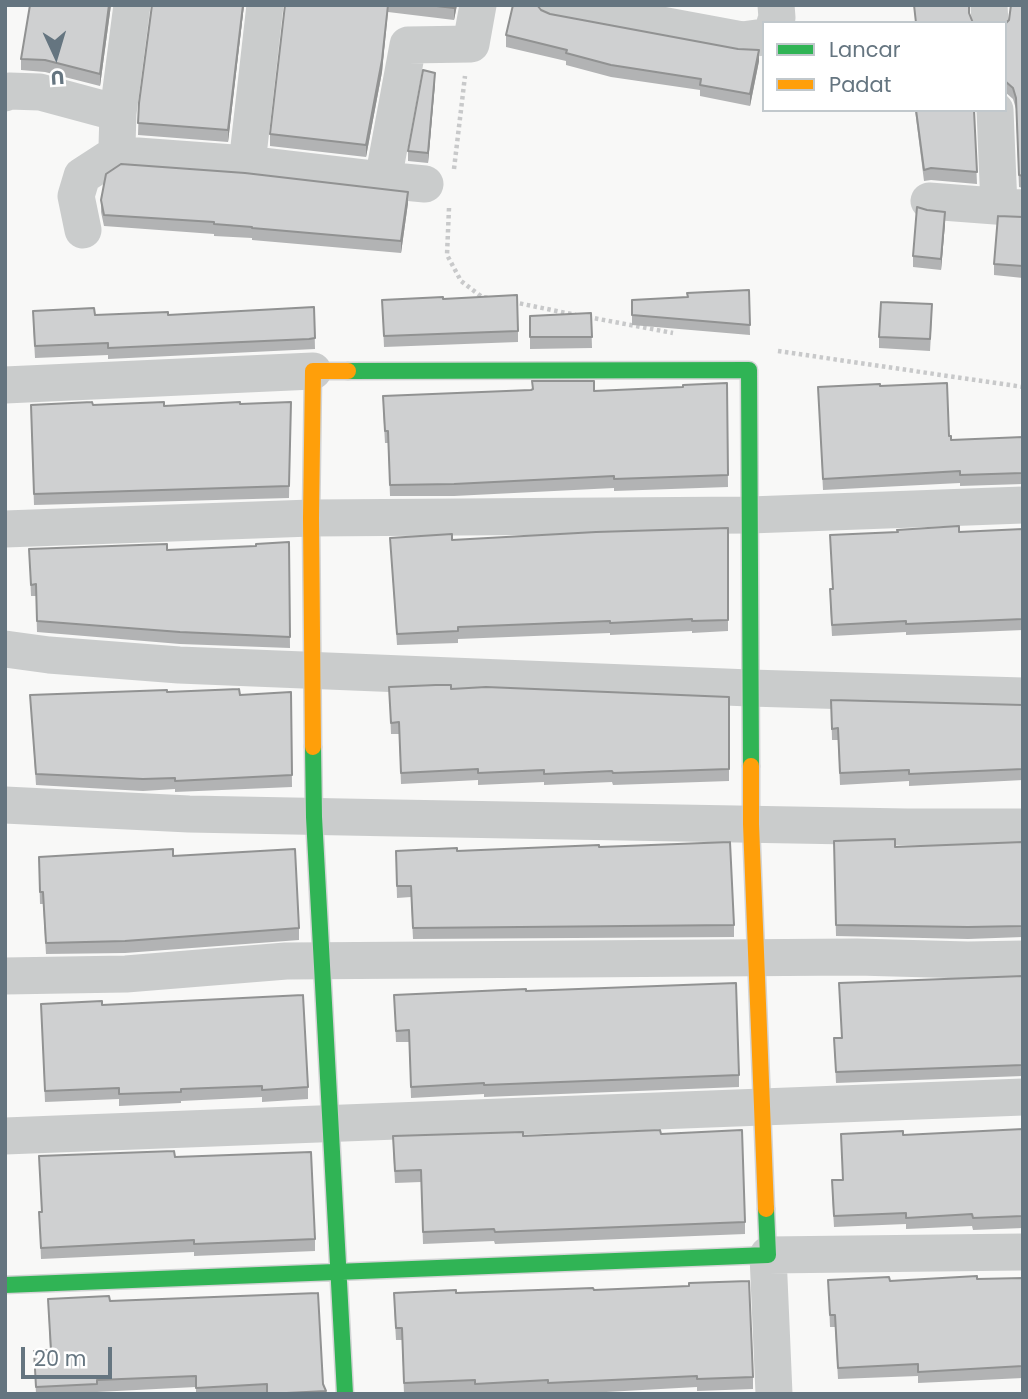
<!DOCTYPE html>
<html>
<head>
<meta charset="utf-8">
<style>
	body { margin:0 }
	#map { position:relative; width:1028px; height:1399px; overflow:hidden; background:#f8f8f7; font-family:Poppins,sans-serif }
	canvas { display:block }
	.frame { position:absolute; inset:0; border:7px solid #657580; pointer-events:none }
	.legend { position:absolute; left:762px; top:21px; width:245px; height:91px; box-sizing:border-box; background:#fff; border:2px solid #c1c8cc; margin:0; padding:9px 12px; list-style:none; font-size:21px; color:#657580 }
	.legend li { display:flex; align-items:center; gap:14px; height:35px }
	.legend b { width:35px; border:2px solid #c1c8cc }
	.north { position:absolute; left:21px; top:21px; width:70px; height:70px; -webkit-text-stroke:5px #fff; paint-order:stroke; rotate:176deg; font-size:19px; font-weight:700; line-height:28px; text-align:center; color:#657580 }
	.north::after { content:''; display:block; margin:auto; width:24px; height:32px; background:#657580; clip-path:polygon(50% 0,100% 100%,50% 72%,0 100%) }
	.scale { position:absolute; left:21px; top:1347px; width:91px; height:32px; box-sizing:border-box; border:4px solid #657580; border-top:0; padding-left:9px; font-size:21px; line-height:24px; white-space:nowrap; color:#657580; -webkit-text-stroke:5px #fff; paint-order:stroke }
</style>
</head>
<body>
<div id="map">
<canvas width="1028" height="1399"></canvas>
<div class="frame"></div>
<ul class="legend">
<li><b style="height:9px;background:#30b455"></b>Lancar</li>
<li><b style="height:9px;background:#ff9f0a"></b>Padat</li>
</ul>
<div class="north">U</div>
<div class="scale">20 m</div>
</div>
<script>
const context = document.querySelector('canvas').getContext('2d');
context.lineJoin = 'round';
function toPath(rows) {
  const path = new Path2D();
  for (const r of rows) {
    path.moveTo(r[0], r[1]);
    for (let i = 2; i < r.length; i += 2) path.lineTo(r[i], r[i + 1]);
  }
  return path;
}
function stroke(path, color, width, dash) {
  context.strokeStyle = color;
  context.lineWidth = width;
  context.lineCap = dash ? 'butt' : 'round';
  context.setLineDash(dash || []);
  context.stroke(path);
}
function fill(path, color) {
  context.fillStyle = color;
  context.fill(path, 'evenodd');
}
const fast = toPath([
	[348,371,749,370,751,766],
	[313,747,314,817,345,1394],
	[5,1285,768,1255,766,1209]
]);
const slow = toPath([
	[313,747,311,518,313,371,348,371],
	[751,766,751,824,766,1209]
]);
stroke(fast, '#d3d4d5', 19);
stroke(slow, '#d3d4d5', 19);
stroke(toPath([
	[454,169,465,76],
	[449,208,447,255,461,281,482,297,490,298],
	[513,302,576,315],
	[588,317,673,333],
	[778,351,1023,387]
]), '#c8c9ca', 4.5, [3.5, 3.5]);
stroke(toPath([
	[132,5,118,113,117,146,119,152,124,155,247,164,383,180,425,184],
	[554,5,742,40,764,37],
	[989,5,990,23],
	[775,23,777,18,776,5],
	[5,93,9,91,40,92,118,113],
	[995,110,999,206],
	[247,164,265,5],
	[383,180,408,45,471,44,478,5],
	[929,201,1022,208],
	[83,230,76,196,82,176,119,152],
	[5,385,313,371],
	[5,529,311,518,750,515,1023,505],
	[5,649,49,655,179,665,750,688,1023,696],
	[5,805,189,814,396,818,907,827,1023,827],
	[5,976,126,974,286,961,857,957,968,960,1023,959],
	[5,1136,1023,1097],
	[774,1394,768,1255,1023,1252]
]), '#cacccc', 37);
stroke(fast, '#30b455', 16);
stroke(slow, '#ff9f0a', 16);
fill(toPath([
	[111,5,100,86,45,72,21,70,21,59],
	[244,5,228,142,138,135,139,103],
	[285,5,457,5,454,20,388,12,382,72,366,157,270,146,270,134],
	[1010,5,1023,5,1023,188,1019,187,1016,109,1013,99,1005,92,1005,24,1009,20,1010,13],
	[541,10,550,14,759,61,750,106,700,96,700,90,611,77,566,65,566,61,506,47,506,35],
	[435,83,428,163,408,161,408,151],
	[915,110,974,110,977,184,931,180,924,181],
	[101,200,408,203,401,253,252,240,252,238,214,236,214,234,104,226,101,212],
	[1020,217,1023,217,1023,278,994,275,994,264],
	[945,223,941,270,913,267,913,256],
	[749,290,750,335,632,325,632,300,687,297],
	[443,299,518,331,518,342,384,347,382,300],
	[314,307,315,349,108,359,108,355,35,358,33,322,95,315,168,315],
	[591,313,592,348,530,349,530,316],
	[932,316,930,351,879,348,879,337],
	[727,383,728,487,614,491,614,488,454,496,390,496,388,443,385,443,383,407,594,391,683,387],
	[880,386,949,436,951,440,1023,437,1023,484,960,486,960,483,823,490,818,387],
	[291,402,289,498,34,505,31,416,93,405,164,406,240,404],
	[728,528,728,631,692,633,692,631,610,635,610,633,458,639,458,643,397,645,390,538,452,540],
	[1023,529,1023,630,906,635,906,632,832,636,830,601,832,589,959,532],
	[289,542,290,648,180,644,37,632,36,596,31,596,29,549,167,550,256,546],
	[389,687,729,697,729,781,613,785,612,782,544,785,544,782,478,785,478,780,401,784,399,734,391,734],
	[167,692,240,695,291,692,292,787,175,792,175,789,143,791,36,785,30,695],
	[831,700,1023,705,1023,780,909,786,909,781,840,785,838,740,832,740],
	[1023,842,1023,937,968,939,836,936,834,853,895,847],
	[665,845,734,925,734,937,413,939,411,897,397,898,396,862,457,851],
	[173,856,299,928,299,940,125,953,46,954,43,904,40,904,39,868],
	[1023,976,1023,1076,836,1083,834,1038,841,1038],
	[526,991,739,1075,739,1087,484,1097,484,1094,411,1098,409,1042,396,1042,394,995],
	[41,1004,308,1087,308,1099,262,1102,262,1097,181,1101,181,1103,119,1106,119,1099,45,1102],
	[1023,1129,1023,1228,973,1230,972,1226,906,1229,906,1224,834,1227,832,1192,843,1180,903,1135],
	[661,1134,745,1222,745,1234,495,1244,494,1241,423,1244,421,1182,395,1183,393,1147,523,1136],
	[175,1157,315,1239,315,1251,194,1256,194,1252,41,1259,39,1212],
	[1023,1278,1023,1378,918,1383,918,1376,838,1379,835,1327,830,1327,828,1280,890,1281],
	[594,1290,753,1377,753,1389,697,1391,697,1387,570,1394,548,1394,548,1392,515,1394,475,1394,475,1392,404,1394,402,1340,396,1340,394,1304,456,1293],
	[48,1299,110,1301,323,1384,326,1394,196,1394,196,1387,97,1392,97,1394,36,1394,34,1351,50,1350]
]), '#b2b3b4');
fill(toPath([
	[109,5,111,5,100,86,100,74],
	[243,5,244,5,228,142,228,130],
	[388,5,382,72,366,157,366,145],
	[455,5,457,5,454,20,454,8],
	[759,50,759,61,750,106,750,94],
	[435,73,435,83,428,163,428,153],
	[408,192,408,203,401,253,401,241],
	[945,212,945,223,941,270,941,259]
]), '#919292');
const building = toPath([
	[30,5,109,5,100,74,45,60,21,59,30,5],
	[152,5,243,5,228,130,138,123,139,103,152,5],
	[285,5,388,5,382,60,366,145,270,134,285,5],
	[428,5,455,5,454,8,428,5],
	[513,5,537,5,541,10,550,14,738,49,759,50,750,94,700,85,701,79,611,65,566,53,567,50,506,35,513,5],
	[914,5,969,5,969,13,973,23,916,23,914,5],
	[1011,5,1023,5,1023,176,1019,175,1016,98,1013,88,1005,81,1005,24,1009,20,1011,5],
	[423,70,435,73,428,153,408,151,423,70],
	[916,110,974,110,977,172,931,168,924,170,916,110],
	[121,164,245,173,408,192,401,241,252,228,252,227,214,224,214,222,104,215,101,200,106,174,121,164],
	[917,207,927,210,945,212,941,259,913,256,917,207],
	[998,216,1023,217,1023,266,994,264,998,216],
	[749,290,750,325,632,315,632,300,688,297,687,293,749,290],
	[517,295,518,331,384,336,382,300,443,297,443,299,517,295],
	[881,302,932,304,930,339,879,337,881,302],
	[314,307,315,338,309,339,108,348,108,343,35,346,33,311,94,308,95,315,168,312,168,315,314,307],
	[591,313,592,337,530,337,530,316,591,313],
	[532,381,594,381,594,391,683,387,683,385,727,383,728,475,614,479,614,476,454,484,390,485,388,431,385,431,383,396,531,390,533,389,532,381],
	[947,383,949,436,951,436,951,440,1023,437,1023,473,960,475,960,471,823,479,818,387,880,384,880,386,947,383],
	[92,402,93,405,164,402,164,406,240,402,240,404,291,402,289,486,34,494,31,405,92,402],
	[959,526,959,532,1023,529,1023,619,906,624,906,621,832,625,830,589,833,589,830,535,898,532,897,530,959,526],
	[728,528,728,620,692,621,692,619,610,623,610,621,458,627,458,631,397,634,390,538,452,534,452,540,596,532,728,528],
	[289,542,290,637,180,632,37,621,36,584,31,585,29,549,167,544,167,550,256,546,256,544,289,542],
	[436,685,451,685,451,689,486,687,729,697,729,769,613,773,612,771,544,774,544,770,478,773,478,769,401,773,399,722,391,723,389,687,436,685],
	[239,689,240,695,291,692,292,775,175,781,175,778,143,779,36,774,30,695,167,690,167,692,239,689],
	[831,700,1023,705,1023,769,909,774,909,770,840,773,838,728,832,729,831,700],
	[895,839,895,847,1023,842,1023,926,968,927,836,925,834,841,895,839],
	[730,842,734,925,413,928,411,886,397,886,396,851,457,848,457,851,599,845,599,847,730,842],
	[173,849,173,856,295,849,299,928,125,941,46,943,43,892,40,892,39,857,173,849],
	[1023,976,1023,1065,836,1072,834,1038,842,1038,839,983,1023,976],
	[736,983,739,1075,484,1085,484,1083,411,1087,409,1030,396,1031,394,995,526,989,526,991,736,983],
	[303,995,308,1087,262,1090,262,1086,181,1089,181,1092,119,1094,119,1088,45,1091,41,1004,102,1001,102,1005,303,995],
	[1023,1129,1023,1216,973,1218,972,1214,906,1218,906,1213,834,1216,832,1180,843,1180,841,1134,903,1131,903,1135,1023,1129],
	[660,1130,661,1134,742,1130,745,1222,495,1232,494,1229,423,1232,421,1170,395,1171,393,1136,523,1132,523,1136,660,1130],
	[174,1151,175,1157,311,1152,315,1239,194,1244,194,1240,41,1248,39,1212,42,1212,39,1156,174,1151],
	[977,1276,977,1279,1023,1278,1023,1366,918,1372,918,1364,838,1368,835,1315,830,1315,828,1280,889,1277,890,1281,977,1276],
	[749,1281,753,1377,697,1379,697,1376,548,1383,548,1380,475,1384,475,1380,404,1383,402,1328,396,1328,394,1293,456,1290,456,1293,593,1288,594,1290,689,1286,689,1283,749,1281],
	[318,1293,323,1384,326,1391,267,1394,267,1384,196,1388,196,1376,97,1380,97,1384,36,1387,34,1351,51,1350,48,1299,109,1296,110,1301,318,1293]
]);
fill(building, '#cfd0d1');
stroke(building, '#919292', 2);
</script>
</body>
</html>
